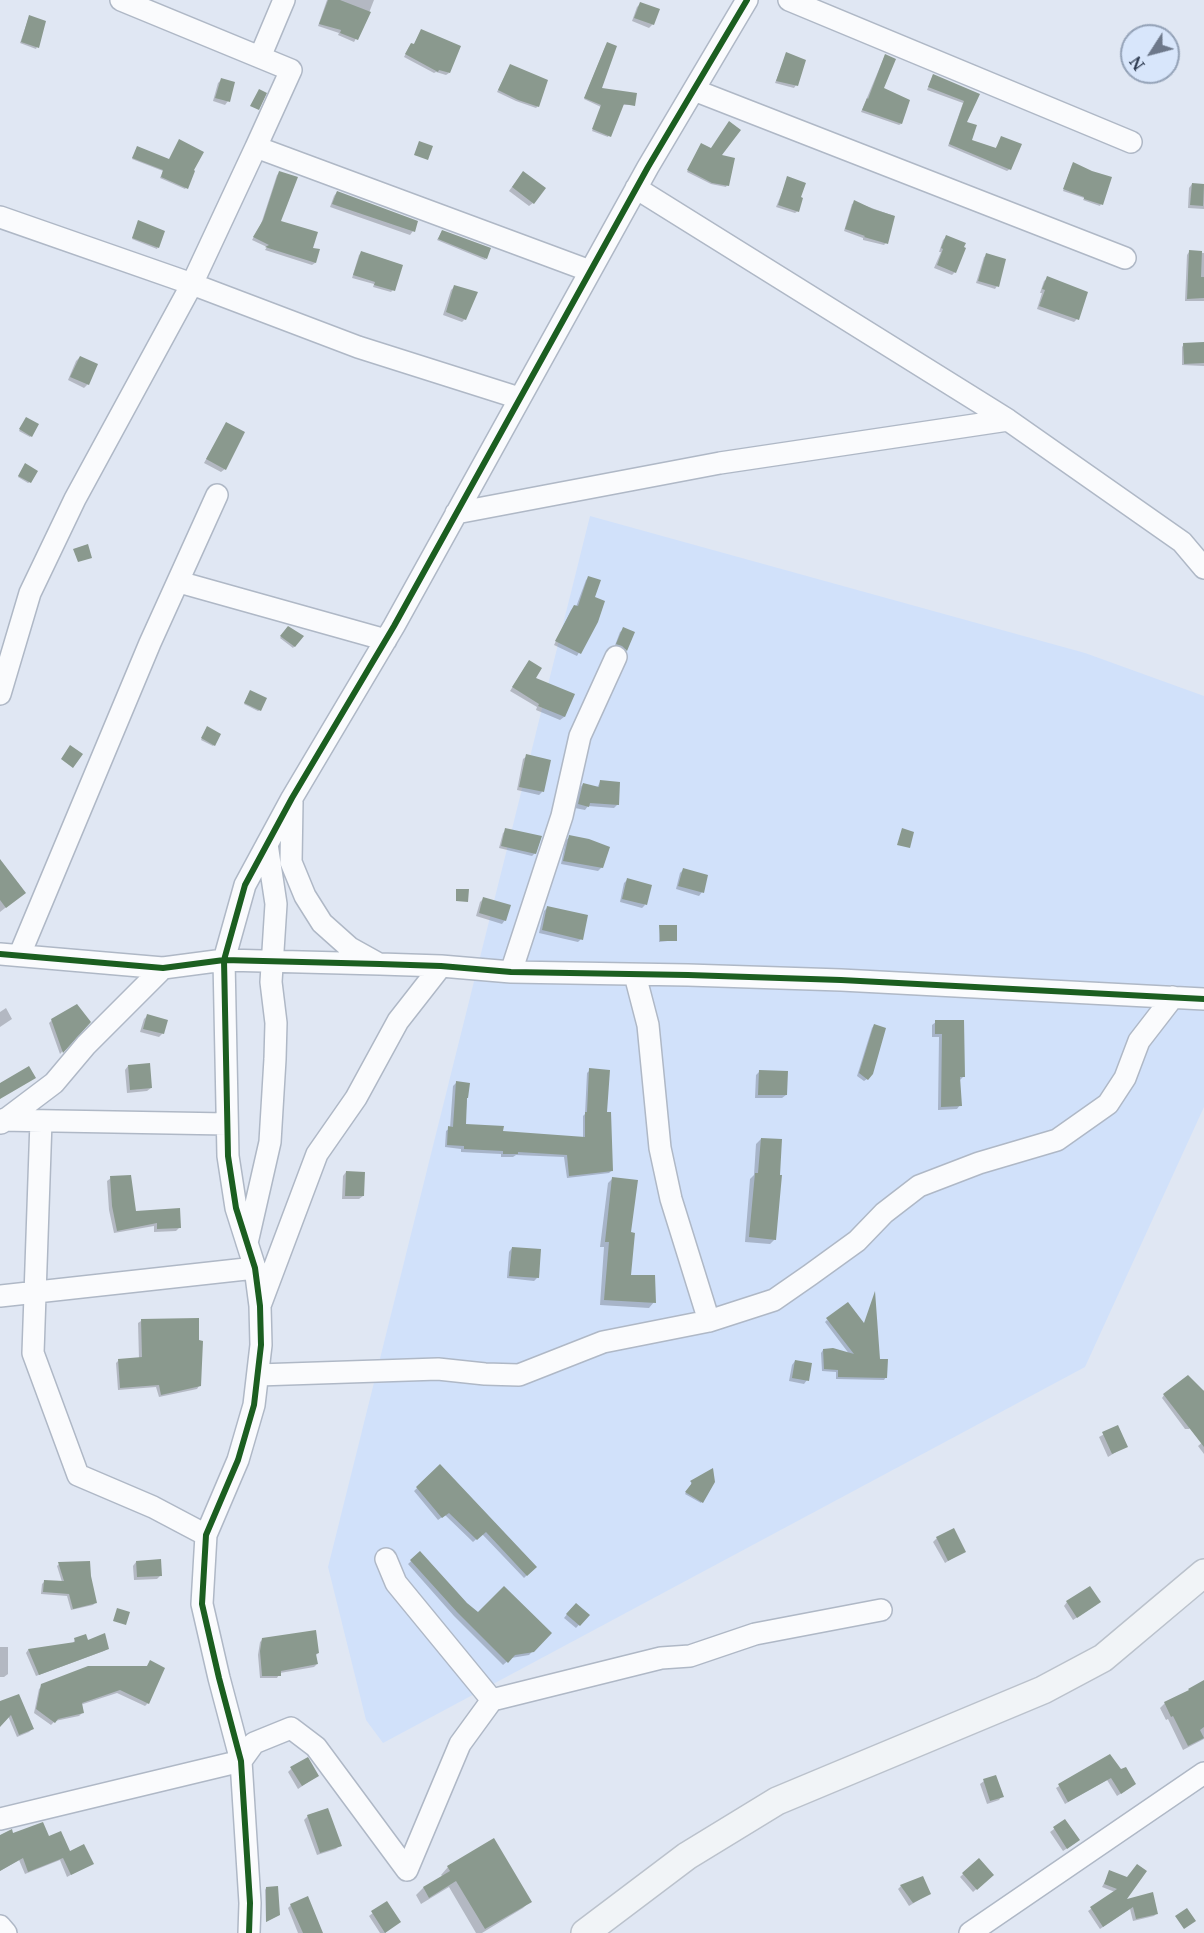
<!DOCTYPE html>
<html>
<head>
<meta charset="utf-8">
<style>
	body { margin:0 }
	#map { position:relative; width:1204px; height:1933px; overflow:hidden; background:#e0e7f3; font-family:"Noto Serif",serif }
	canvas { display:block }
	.north { position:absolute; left:1120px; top:24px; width:60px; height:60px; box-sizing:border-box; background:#d8e6fb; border:2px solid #94a2b7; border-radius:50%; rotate:234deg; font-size:16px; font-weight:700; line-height:24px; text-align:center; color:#2f3c51 }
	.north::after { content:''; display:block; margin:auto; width:21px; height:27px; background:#6d788a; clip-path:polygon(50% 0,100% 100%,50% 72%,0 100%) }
</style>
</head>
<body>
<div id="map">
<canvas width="1204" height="1933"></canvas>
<div class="north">N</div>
</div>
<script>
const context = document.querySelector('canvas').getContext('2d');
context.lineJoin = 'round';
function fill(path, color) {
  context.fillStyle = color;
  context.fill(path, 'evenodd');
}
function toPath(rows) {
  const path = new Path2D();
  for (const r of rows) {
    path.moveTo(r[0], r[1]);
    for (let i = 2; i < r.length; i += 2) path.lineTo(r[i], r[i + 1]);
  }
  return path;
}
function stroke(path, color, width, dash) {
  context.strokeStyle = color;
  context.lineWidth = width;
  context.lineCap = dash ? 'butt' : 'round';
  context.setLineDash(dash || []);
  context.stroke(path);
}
fill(toPath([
	[590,516,1085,653,1204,696,1204,1107,1085,1367,383,1743,366,1720,328,1567]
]), '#d1e1fa');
fill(toPath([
	[327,0,374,0,365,23,354,42,338,35,339,33,318,26],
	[640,4,653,24,649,28,632,21,637,7],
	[29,17,37,47,36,49,20,43],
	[421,31,449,73,446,75,436,72,434,73,404,57,409,47,413,46],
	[606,45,600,89,634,105,622,105,608,137,592,131,601,107,584,99],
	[787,53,796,85,794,88,775,83],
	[885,55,882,89,901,124,899,125,861,112],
	[509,68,538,106,536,108,516,101,497,92],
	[933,75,978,94,965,122,970,141,995,149,1002,138,1010,169,1007,171,948,146,963,103,927,90],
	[221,80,228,101,225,105,213,101,218,83],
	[700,146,720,156,727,185,726,187,711,184,687,172],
	[137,148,186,188,185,189,160,178,163,171,132,159],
	[1072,165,1101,204,1100,206,1083,200,1084,198,1063,191],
	[279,173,279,222,311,249,318,250,315,263,312,265,265,250,267,247,252,240,261,224,277,175],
	[520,176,533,203,529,206,509,191],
	[788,178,799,198,798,211,795,213,776,207],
	[1192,184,1204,184,1204,209,1188,208,1189,188],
	[337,192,413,231,410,235,330,207,334,196],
	[855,202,894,216,886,243,884,245,863,240,863,238,844,231,852,204],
	[138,223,163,232,157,249,132,239],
	[442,231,486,259,485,260,437,240],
	[946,237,955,272,952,275,934,268,941,252,939,252,943,240],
	[1189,252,1204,253,1204,301,1185,301,1187,255],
	[361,253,393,290,391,292,373,287,374,284,352,278,359,255],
	[987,255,997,286,995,289,976,283,984,257],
	[1048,278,1077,319,1074,322,1037,309,1042,293,1040,293,1044,281],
	[455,286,465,319,462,322,443,315,451,290],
	[1184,344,1204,344,1204,366,1182,365,1182,347],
	[80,357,88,384,84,388,68,380,76,361],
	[25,420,31,436,30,437,19,431],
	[226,424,225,469,221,472,204,463],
	[24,466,30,482,28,483,18,477],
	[589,577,596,621,577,656,554,645,571,610,574,607,576,607,586,580],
	[288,628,302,637,293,648,280,638],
	[624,629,633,633,623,653,614,648,620,632],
	[529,661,534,678,573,695,564,717,560,720,536,710,537,707,510,691],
	[249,693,260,710,258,711,244,704],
	[206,729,214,745,213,746,201,740],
	[527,756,542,792,539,795,517,790,523,759],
	[600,782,618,804,614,808,588,806,585,810,575,808,580,788,583,784,597,788],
	[506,830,535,853,532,856,499,848,503,833],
	[570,837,602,867,598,871,561,864,566,840],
	[0,861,24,893,0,912],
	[684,869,702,892,699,896,676,889,680,873],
	[627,880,645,905,642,908,620,902,624,883],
	[483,899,505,920,502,924,476,916,480,902],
	[548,907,581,939,578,942,539,933,544,911],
	[660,927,676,940,659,942],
	[6,1008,12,1019,0,1027,0,1012],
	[147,1016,163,1033,159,1037,140,1032,144,1019],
	[52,1020,89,1022,60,1054,49,1023],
	[936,1022,963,1022,963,1077,959,1081,960,1105,957,1109,938,1110,939,1037,932,1037,932,1025],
	[874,1025,867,1079,864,1081,857,1076,872,1028],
	[128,1066,151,1088,147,1091,127,1093,125,1070],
	[590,1070,612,1170,609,1173,567,1178,564,1157,516,1155,513,1157,501,1157,501,1154,461,1152,461,1149,445,1147,446,1131,450,1128,453,1086,456,1083,467,1097,465,1125,502,1132,583,1139,583,1116,585,1114,587,1073],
	[759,1072,786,1095,782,1098,755,1098,756,1075],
	[761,1139,775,1239,770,1244,745,1242,750,1179,754,1175,756,1144],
	[346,1172,363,1196,359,1199,342,1199,343,1176],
	[111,1178,135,1212,180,1227,176,1231,154,1232,154,1226,114,1233,109,1210,107,1181],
	[613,1178,630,1234,630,1277,654,1302,649,1308,600,1305,604,1247,600,1247,608,1183],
	[512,1248,537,1278,534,1281,507,1278,509,1252],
	[827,1320,878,1360,886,1377,884,1380,836,1379,836,1372,822,1371,821,1353,823,1350,850,1355,825,1322],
	[141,1321,199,1386,197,1389,159,1397,156,1387,118,1390,116,1363,119,1360,139,1359,138,1323],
	[795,1361,807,1380,804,1384,789,1381,792,1365],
	[1204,1390,1204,1415,1189,1429,1185,1429,1162,1398,1164,1395,1202,1392],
	[1117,1427,1126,1446,1108,1457,1099,1437],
	[1204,1441,1204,1454,1198,1446],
	[440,1466,535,1567,524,1578,482,1534,473,1542,445,1515,438,1520,414,1491],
	[691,1482,714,1482,701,1503,685,1494,691,1485],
	[937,1538,964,1551,945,1563,933,1542],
	[420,1553,466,1604,478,1614,550,1633,529,1655,511,1658,503,1665,454,1616,408,1564],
	[136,1562,161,1575,157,1579,134,1580,133,1566],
	[59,1564,89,1576,96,1602,93,1605,71,1610,67,1596,41,1594,42,1584,45,1581,62,1582,57,1566],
	[1067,1602,1096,1605,1073,1620,1064,1606],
	[572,1608,588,1615,576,1628,564,1618],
	[263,1639,318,1653,315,1656,317,1664,314,1667,280,1673,277,1678,260,1678,258,1655,260,1642],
	[75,1640,87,1641,107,1649,104,1651,36,1676,26,1653,28,1650,73,1643],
	[0,1647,8,1647,8,1674,4,1677,0,1677],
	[150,1662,148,1703,145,1706,117,1693,80,1705,82,1713,79,1716,55,1721,51,1725,34,1713,39,1689,42,1686,146,1668],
	[1204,1682,1204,1739,1183,1750,1168,1719,1166,1720,1160,1708,1165,1703,1185,1694],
	[8,1700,32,1729,29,1732,17,1737,8,1716,0,1725,0,1708],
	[1109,1756,1131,1787,1117,1796,1107,1780,1065,1804,1056,1788],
	[291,1769,317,1776,298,1789,288,1772],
	[984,1781,1002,1796,999,1800,987,1804,980,1784],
	[308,1816,340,1845,336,1849,317,1855,304,1820],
	[1065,1821,1075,1843,1063,1851,1050,1832],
	[13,1835,48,1838,69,1853,92,1863,67,1877,60,1860,25,1874,19,1860,0,1871,0,1837],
	[978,1860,992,1875,973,1892,960,1877],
	[448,1867,530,1901,523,1908,482,1933,476,1933,449,1887,421,1904,416,1895,423,1888,443,1877,441,1875],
	[1110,1872,1123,1901,1157,1913,1154,1916,1133,1921,1130,1909,1100,1929,1088,1911,1115,1892,1102,1887],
	[923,1878,930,1893,909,1906,898,1889,901,1886],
	[266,1888,277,1916,266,1922,265,1890],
	[386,1903,399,1922,385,1933,380,1933,369,1916],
	[291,1905,322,1933,298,1933,288,1908]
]), '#0003');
fill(toPath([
	[328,0,340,0,371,12,358,40,340,33,341,30,319,24],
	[640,2,660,9,654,25,634,18],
	[29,15,46,21,39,48,21,42],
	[421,29,461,46,450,73,439,70,438,72,405,54,411,43,414,44],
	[607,42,617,46,602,88,637,93,635,106,624,104,611,137,592,129,601,105,584,98],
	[786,52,806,60,798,86,776,81],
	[885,54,896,59,884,88,910,100,902,124,862,110,867,98,868,99],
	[510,64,548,80,539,107,518,100,498,90],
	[933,74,980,94,967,122,977,125,972,140,996,148,1001,136,1022,144,1011,170,949,144,964,101,928,87],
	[221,78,235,82,230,102,215,98],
	[259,89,267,93,259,110,250,106],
	[729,121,741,130,722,155,735,158,729,186,712,183,687,170,701,143,711,148],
	[179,139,204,152,194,170,195,171,188,189,161,177,163,170,132,158,137,146,169,159],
	[419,141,433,146,428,160,414,155],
	[1073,162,1092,171,1112,177,1103,205,1084,199,1084,197,1063,189],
	[279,171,298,177,281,221,318,232,313,248,320,249,316,263,265,247,269,245,253,237,263,220],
	[523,171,546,188,534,204,512,187],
	[787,176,806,183,801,197,803,198,799,212,778,205],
	[1192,183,1204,184,1203,206,1190,205],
	[337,191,418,221,415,232,332,204],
	[854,200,873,209,895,216,888,244,864,237,865,236,845,229],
	[138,220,165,231,159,248,132,238],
	[442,230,491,248,487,259,438,239],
	[946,235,966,243,964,247,966,248,956,273,937,265,943,249,941,248],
	[1189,250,1202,251,1201,277,1204,277,1204,298,1187,299],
	[361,251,403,265,395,291,374,285,375,282,353,275],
	[986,253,1006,259,999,287,978,281],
	[1047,276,1088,292,1079,320,1039,306,1045,290,1042,289],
	[454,285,478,292,466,320,446,312],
	[1204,342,1204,363,1184,364,1183,343],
	[80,356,98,364,89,385,70,377],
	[26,417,39,424,32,437,19,429],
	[226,422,245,432,226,470,206,459],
	[25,463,38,471,31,483,18,476],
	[88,544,92,558,78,562,73,549],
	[588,576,601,580,595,597,605,601,598,622,581,654,555,641,574,605,578,606],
	[288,626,304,636,295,647,280,636],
	[623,627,635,632,627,651,622,646,616,644],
	[529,660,542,668,536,678,575,694,565,717,538,706,539,704,512,687],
	[250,690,267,698,261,711,244,703],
	[207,726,221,734,215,746,201,738],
	[70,745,83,754,73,768,61,759],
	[526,754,551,760,544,792,519,787],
	[600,780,620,782,619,805,590,803,589,807,578,804,583,783,599,787],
	[505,828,542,836,536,854,501,846],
	[902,828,914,832,910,848,897,845],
	[569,835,589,839,610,847,603,868,563,861],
	[0,859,26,893,6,908,0,900],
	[683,868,708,875,704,893,678,886],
	[627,878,652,885,647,905,622,899],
	[456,889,469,889,468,902,456,901],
	[483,897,511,905,506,921,479,913],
	[547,906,588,915,583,940,542,930],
	[659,925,677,925,677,941,660,941],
	[77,1004,91,1022,63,1053,51,1019],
	[147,1014,168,1020,164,1034,143,1029],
	[935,1020,964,1020,965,1077,960,1077,962,1106,941,1107,942,1034,935,1034],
	[874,1024,886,1028,873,1074,868,1080,859,1073],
	[150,1063,152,1088,130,1090,128,1065],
	[29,1066,36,1078,0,1099,0,1083],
	[589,1068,610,1070,607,1112,611,1112,613,1171,569,1176,567,1155,518,1152,518,1154,503,1154,503,1151,464,1149,464,1146,447,1145,448,1126,453,1127,456,1081,470,1083,468,1098,467,1098,466,1124,504,1126,503,1131,585,1137,585,1112,587,1112],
	[759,1070,788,1071,787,1095,758,1095],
	[761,1138,782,1139,780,1175,782,1175,776,1240,749,1237,755,1173,758,1173],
	[346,1171,365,1172,364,1196,345,1196],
	[131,1175,136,1211,180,1208,181,1228,157,1229,157,1223,117,1231,112,1206,110,1176],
	[612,1177,638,1180,631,1232,635,1233,631,1275,655,1275,656,1303,604,1300,609,1242,605,1242],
	[512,1247,541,1249,539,1278,509,1276],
	[875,1291,880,1359,888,1359,887,1378,838,1377,838,1370,824,1369,823,1349,833,1348,854,1354,826,1318,848,1302,864,1323],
	[199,1318,199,1340,203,1341,201,1386,161,1395,159,1385,120,1388,118,1359,142,1357,141,1319],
	[795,1360,812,1363,809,1381,792,1378],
	[1188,1375,1204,1391,1204,1447,1163,1394],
	[1118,1425,1128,1447,1112,1454,1102,1432],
	[440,1464,537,1567,527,1576,486,1532,477,1540,449,1513,442,1518,416,1487],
	[713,1468,715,1482,703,1503,685,1492,692,1483,690,1481],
	[954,1528,966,1552,948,1561,936,1537],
	[420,1551,467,1603,478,1612,504,1586,552,1633,534,1652,515,1655,508,1663,457,1612,410,1560],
	[161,1559,162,1576,137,1577,136,1561],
	[90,1561,91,1576,97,1603,73,1609,69,1594,43,1592,44,1580,64,1581,58,1562],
	[1090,1586,1101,1602,1077,1618,1066,1601],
	[576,1603,590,1615,580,1626,566,1614],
	[117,1608,130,1612,126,1625,113,1621],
	[316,1630,319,1653,316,1654,318,1664,281,1671,281,1676,262,1676,260,1651,262,1638],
	[105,1633,109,1649,39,1675,28,1649,75,1642,74,1638,86,1634,88,1640],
	[150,1660,165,1668,149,1704,120,1690,82,1703,84,1713,58,1719,55,1723,36,1709,41,1684,88,1666,147,1666],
	[1204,1680,1204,1727,1200,1730,1204,1738,1188,1746,1173,1716,1171,1717,1164,1702,1189,1690,1188,1689],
	[19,1694,34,1729,19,1735,11,1715,0,1727,0,1701],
	[1110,1754,1121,1769,1126,1767,1136,1784,1121,1794,1111,1778,1068,1802,1058,1784],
	[308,1757,319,1776,302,1786,290,1767],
	[996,1775,1004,1797,990,1801,983,1779],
	[328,1808,342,1846,320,1853,307,1815],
	[1065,1819,1080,1840,1067,1849,1053,1827],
	[43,1822,49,1836,61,1831,70,1851,84,1844,94,1864,71,1875,63,1858,28,1872,23,1858,0,1871,0,1835,12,1829,13,1833],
	[494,1838,532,1902,485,1929,456,1881,429,1898,423,1887,450,1871,447,1866],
	[979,1858,994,1875,977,1890,962,1873],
	[1137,1864,1147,1871,1127,1899,1153,1892,1158,1914,1136,1919,1133,1907,1103,1927,1090,1907,1117,1889,1104,1884,1109,1870,1127,1877],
	[923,1876,931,1894,913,1903,900,1885],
	[278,1886,280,1915,266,1922,266,1887],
	[308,1896,323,1933,303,1933,290,1904],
	[387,1901,401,1922,385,1933,371,1911],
	[1187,1908,1196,1921,1184,1929,1175,1916]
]), '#8a998e');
const minor = toPath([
	[121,0,291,70,256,147,590,271],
	[789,0,1131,142],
	[260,57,284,0],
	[694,90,1125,258],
	[256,147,192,284,358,347,519,398],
	[636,188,1008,420],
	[0,217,192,284,75,499,30,593,0,694],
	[456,513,720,463,1008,420,1182,542,1204,568],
	[179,582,386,640],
	[292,802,291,862,305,896,322,923,350,948,377,963],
	[0,954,163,968,224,960,380,964,441,966,511,972,688,975,841,980,1204,999],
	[20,954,150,643,217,495],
	[511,972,562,816,580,736,616,657],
	[635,975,648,1025,660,1148,671,1199,709,1321],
	[0,1120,227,1124],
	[41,1121,33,1353,78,1475,153,1507,206,1535],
	[1,1123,54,1083,86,1045,163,968],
	[247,1243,270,1142,275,1059,276,1023,271,982,276,904,267,844],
	[0,1296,255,1268],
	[261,1303,317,1154,356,1098,398,1021,441,966],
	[258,1375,438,1369,485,1374,519,1375,603,1342,709,1321,774,1300,810,1275,857,1241,884,1213,919,1186,979,1163,1057,1140,1108,1104,1125,1078,1139,1041,1173,997],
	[492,1700,661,1658,690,1656,755,1634,881,1610],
	[0,1819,241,1761,254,1743,291,1728,316,1747,407,1870,460,1744,492,1700,396,1583,386,1559],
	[0,1926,6,1933],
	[249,1933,250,1903,241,1761,219,1678,202,1604,206,1535,238,1460,254,1405,261,1345,260,1306,255,1268,236,1208,228,1156,224,960,245,885,292,798,394,626,648,167,747,0],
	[970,1933,1204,1773]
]);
const major = toPath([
	[585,1933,687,1856,777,1801,1043,1690,1103,1658,1204,1573]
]);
stroke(minor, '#afb8c6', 24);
stroke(major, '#bbc2cc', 30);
stroke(minor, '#fafbfd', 21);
stroke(major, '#f1f4f7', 27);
stroke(toPath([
	[0,954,163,968,224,960,380,964,441,966,511,972,688,975,841,980,1204,999],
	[249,1933,250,1903,241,1761,219,1678,202,1604,206,1535,238,1460,254,1405,261,1345,260,1306,255,1268,236,1208,228,1156,224,960,245,885,292,798,394,626,648,167,747,0]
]), '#1b5e20', 6);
</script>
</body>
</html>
